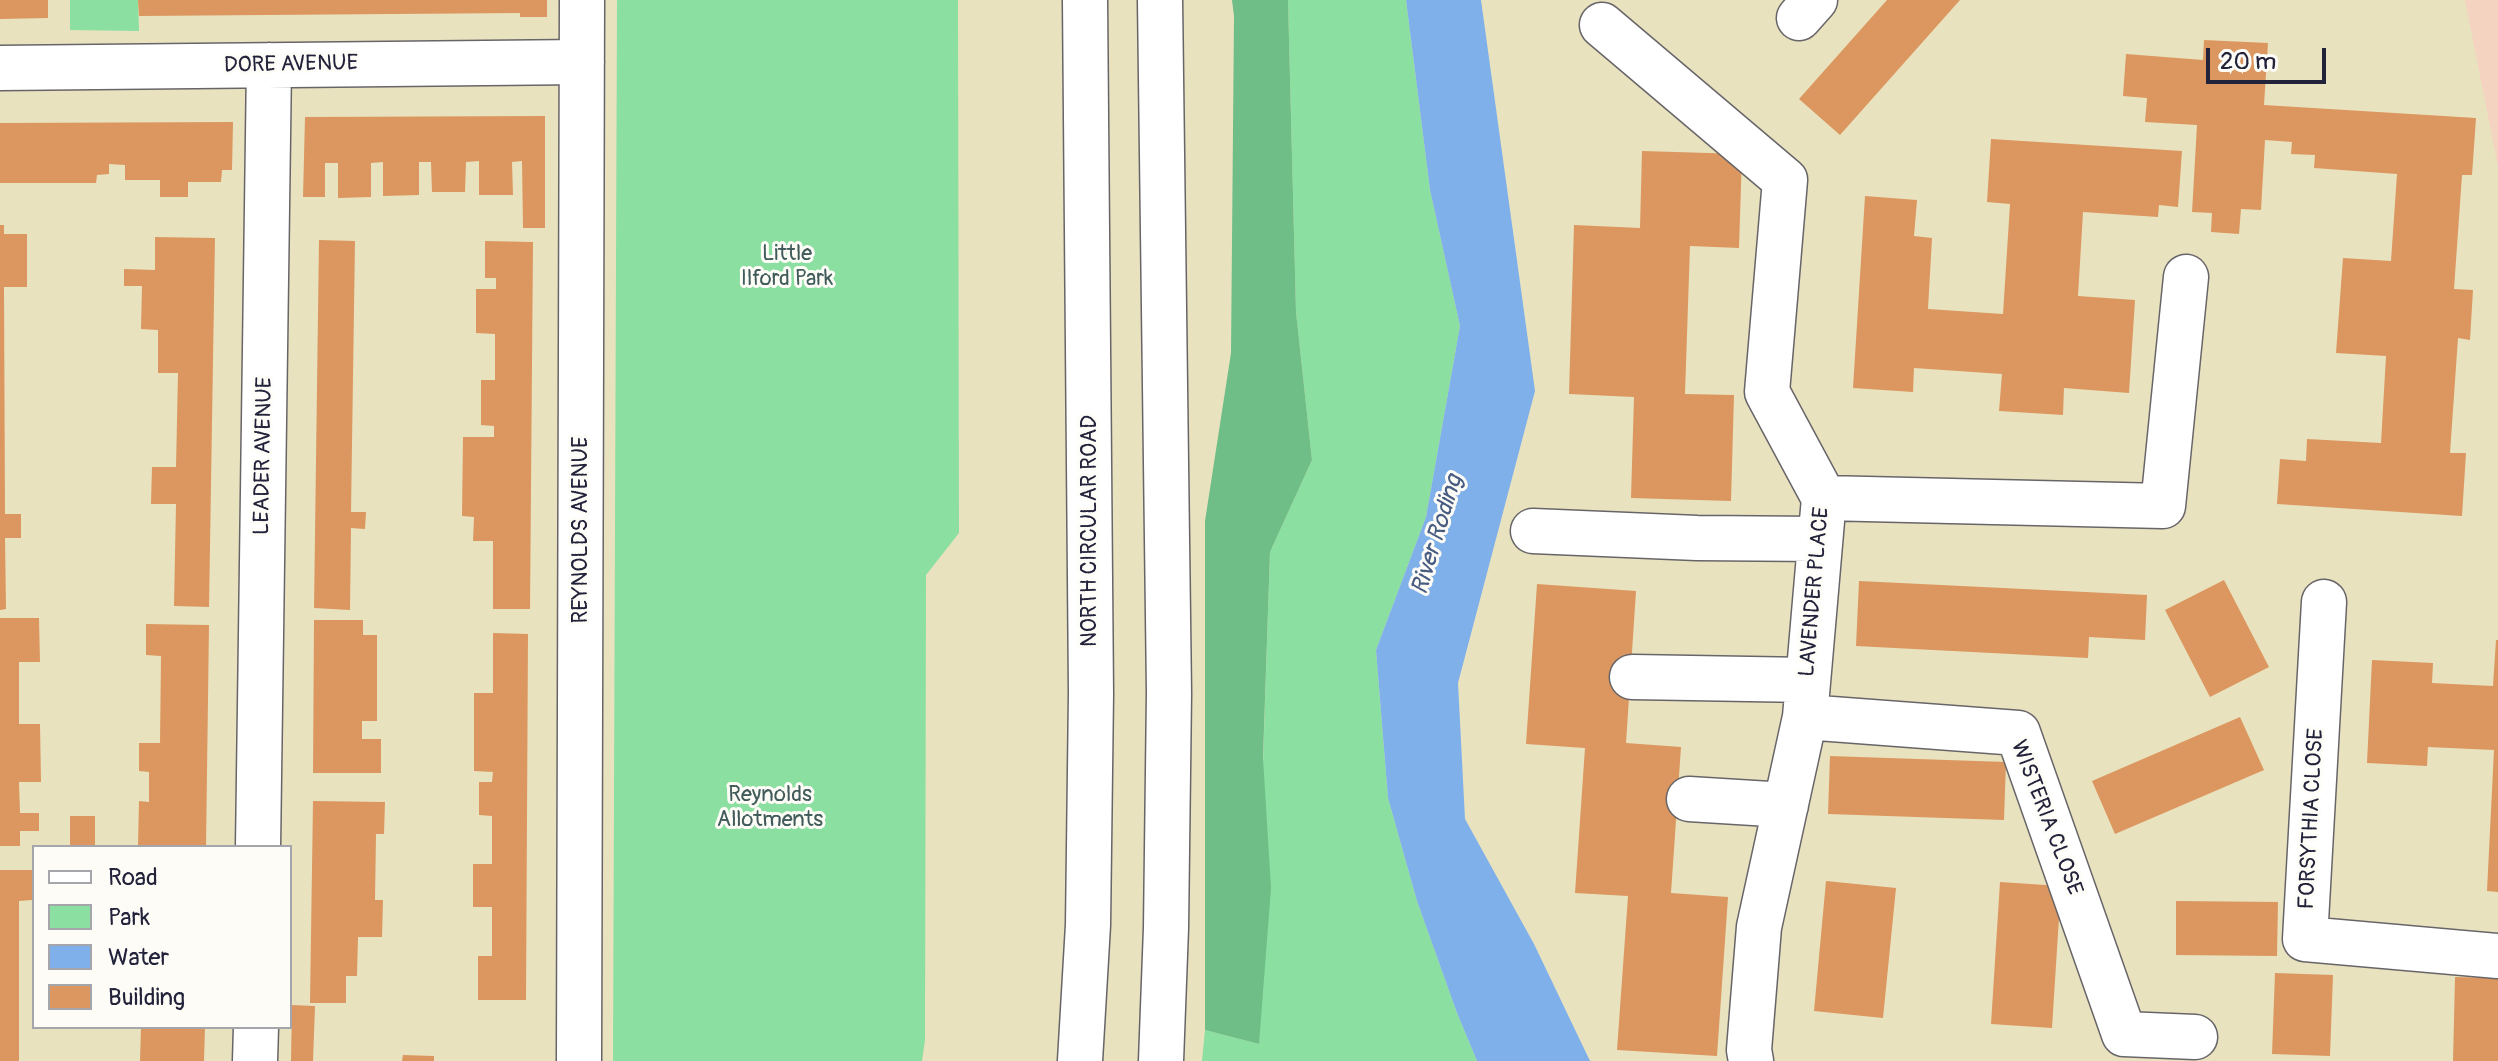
<!DOCTYPE html>
<html>
<head>
<meta charset="utf-8">
<style>
	body { margin:0 }
	#map { position:relative; width:2498px; height:1061px; overflow:hidden; background:#e9e2bf; font-family:Pangolin,sans-serif }
	canvas { display:block }
	.legend { position:absolute; left:32px; top:845px; width:260px; height:184px; box-sizing:border-box; background:#fdfcf7; border:2px solid #a5a5ac; margin:0; padding:10px 14px; list-style:none; font-size:24px; color:#22223b }
	.legend li { display:flex; align-items:center; gap:16px; height:40px }
	.legend b { width:40px; border:2px solid #a5a5ac }
	.scale { position:absolute; left:2206px; top:48px; width:120px; height:36px; box-sizing:border-box; border:4px solid #22223b; border-top:0; padding-left:10px; font-size:24px; line-height:28px; white-space:nowrap; color:#22223b; -webkit-text-stroke:6px #fdfcf7; paint-order:stroke }
</style>
</head>
<body>
<div id="map">
<canvas width="2498" height="1061"></canvas>
<ul class="legend">
<li><b style="height:10px;background:#fff"></b>Road</li>
<li><b style="height:22px;background:#8adfa1"></b>Park</li>
<li><b style="height:22px;background:#7fb0ea"></b>Water</li>
<li><b style="height:22px;background:#db975f"></b>Building</li>
</ul>
<div class="scale">20 m</div>
</div>
<script>
const context = document.querySelector('canvas').getContext('2d');
context.lineJoin = 'round';
function fill(path, color) {
  context.fillStyle = color;
  context.fill(path, 'evenodd');
}
function toPath(rows) {
  const path = new Path2D();
  for (const r of rows) {
    path.moveTo(r[0], r[1]);
    for (let i = 2; i < r.length; i += 2) path.lineTo(r[i], r[i + 1]);
  }
  return path;
}
function stroke(path, color, width, dash) {
  context.strokeStyle = color;
  context.lineWidth = width;
  context.lineCap = dash ? 'butt' : 'round';
  context.setLineDash(dash || []);
  context.stroke(path);
}
function write(font, color, halo, rows, align = 'center') {
  context.font = font + ' Pangolin,sans-serif';
  context.lineWidth = 6;
  context.setLineDash([]);
  context.textBaseline = 'middle';
  context.strokeStyle = halo;
  context.fillStyle = color;
  for (const [text, x, y, turn = 0] of rows) {
    context.save();
    context.translate(x, y);
    context.rotate((+turn || 0) * Math.PI / 180);
    context.textAlign = isNaN(turn) ? turn : align;
    if (halo) context.strokeText(text, 0, 0);
    context.fillText(text, 0, 0);
    context.restore();
  }
}
fill(toPath([
	[2465,0,2498,0,2498,167]
]), '#f4d3c0');
fill(toPath([
	[70,0,138,0,139,31,70,30],
	[617,0,958,0,959,533,926,575,925,1040,922,1061,613,1061],
	[1288,0,1406,0,1430,190,1460,326,1426,517,1376,650,1388,798,1417,901,1457,1013,1477,1061,1202,1061,1205,1030,1259,1044,1263,764,1270,552,1312,460,1296,312]
]), '#8adfa1');
fill(toPath([
	[1232,0,1288,0,1296,312,1312,460,1270,552,1263,758,1271,888,1259,1044,1205,1030,1205,521,1231,353,1234,16]
]), '#6fbe87');
fill(toPath([
	[1406,0,1481,0,1535,391,1458,683,1465,819,1534,944,1590,1061,1477,1061,1457,1013,1417,901,1388,798,1376,650,1426,517,1460,326,1430,190]
]), '#7fb0ea');
fill(toPath([
	[0,0,48,0,48,18,0,19],
	[138,0,547,0,547,17,520,17,520,13,139,16],
	[1887,0,1960,0,1840,135,1799,99],
	[2204,40,2268,43,2264,105,2476,118,2472,175,2462,175,2454,289,2473,290,2470,340,2458,338,2450,453,2466,453,2462,516,2277,504,2280,459,2306,461,2307,439,2381,443,2386,356,2336,353,2343,258,2391,261,2397,174,2314,168,2315,155,2291,154,2292,142,2265,140,2261,210,2241,209,2239,234,2211,232,2212,213,2192,212,2197,125,2145,122,2147,98,2123,96,2126,54,2203,60],
	[545,116,545,228,523,228,522,161,512,162,513,195,479,195,479,161,466,162,465,192,432,192,431,162,419,162,419,195,383,196,383,162,371,163,371,197,338,198,338,163,325,163,325,197,303,197,305,117],
	[233,122,232,170,222,170,221,182,188,182,188,197,160,197,160,180,125,180,125,165,109,164,109,174,97,175,96,183,0,183,0,123],
	[1991,139,2182,151,2178,207,2159,205,2158,217,2083,212,2078,296,2135,300,2129,393,2064,388,2063,415,1999,411,2002,374,1914,368,1913,392,1853,388,1865,196,1917,200,1914,236,1932,238,1928,309,2003,314,2010,204,1987,202],
	[1642,151,1742,154,1739,248,1690,246,1685,394,1734,395,1731,501,1631,498,1634,397,1569,394,1574,225,1640,228],
	[0,225,4,225,4,234,27,234,27,287,4,287,5,514,21,514,21,538,5,538,6,609,0,610],
	[155,237,215,238,209,607,174,606,176,504,151,504,152,467,176,467,178,373,158,373,158,330,141,329,142,286,124,286,124,269,155,270],
	[319,240,355,241,351,512,366,512,365,529,351,528,350,610,314,608],
	[485,241,533,242,530,609,493,609,493,541,473,541,474,517,462,516,463,437,494,437,494,426,481,425,481,380,495,380,495,334,476,333,476,289,496,289,496,278,485,278],
	[2224,580,2269,667,2210,697,2165,610],
	[1859,581,2147,595,2145,640,2089,637,2088,658,1856,646],
	[1537,584,1636,591,1626,743,1681,747,1671,893,1728,897,1717,1056,1617,1050,1628,896,1575,893,1585,748,1526,744],
	[0,618,39,618,40,662,19,662,19,724,40,724,41,782,19,782,20,813,39,813,39,831,20,831,20,846,0,846],
	[314,620,363,620,363,635,377,635,377,721,362,721,362,739,381,739,381,773,313,773],
	[146,624,209,625,206,847,138,847,139,801,149,802,149,772,139,771,139,743,160,743,161,656,146,655],
	[493,633,528,634,526,1000,478,1000,478,956,492,956,492,907,473,907,473,864,492,864,492,816,479,815,479,782,492,782,493,772,474,771,474,693,493,693],
	[2496,640,2498,640,2498,892,2487,891,2494,750,2428,747,2427,766,2367,763,2372,660,2433,663,2432,683,2493,686],
	[2240,717,2264,770,2115,834,2092,781],
	[1830,756,2006,762,2004,820,1828,814],
	[313,801,385,802,384,834,376,834,375,900,383,900,382,937,358,937,357,976,346,976,346,1003,310,1003],
	[70,816,95,816,95,847,70,847],
	[0,870,32,870,32,900,19,901,19,1061,0,1061],
	[1826,881,1896,888,1883,1018,1814,1011],
	[2000,882,2061,886,2052,1028,1991,1024],
	[2176,901,2278,902,2277,956,2176,955],
	[2275,973,2333,975,2330,1056,2272,1054],
	[2455,977,2498,978,2498,1061,2453,1061],
	[292,1005,315,1006,313,1061,291,1061],
	[141,1027,205,1027,204,1061,140,1061],
	[403,1055,434,1056,434,1061,402,1061]
]), '#db975f');
const minor = toPath([
	[1799,18,1815,0],
	[1602,25,1785,180,1767,392,1824,498,1805,717,1759,927,1749,1050,1751,1061],
	[0,68,582,62],
	[1824,498,2163,506,2186,277],
	[1533,531,1697,538,1820,539],
	[2324,602,2305,939,2498,956],
	[1632,677,1808,680],
	[1805,717,2018,733,2124,1034,2195,1037],
	[1689,799,1786,805],
	[258,847,269,65],
	[255,1061,256,1027],
	[579,1061,582,0]
]);
const highway = toPath([
	[1160,0,1169,693,1166,928,1161,1061],
	[1080,1061,1088,925,1091,693,1085,0]
]);
stroke(minor, '#686569', 47);
stroke(highway, '#686569', 47);
stroke(minor, '#fff', 44);
stroke(highway, '#fff', 44);
write('22px', '#22223b', '#fdfcf7', [
	["DORE AVENUE",291,65,-1],
	["LEADER AVENUE",264,456,-89],
	["REYNOLDS AVENUE",581,530,-90],
	["NORTH CIRCULAR ROAD",1090,531,-90],
	["LAVENDER PLACE",1815,592,-85],
	["WISTERIA CLOSE",2046,818,69],
	["FORSYTHIA CLOSE",2312,819,-87]
]);
write('22px', '#415b5a', '#fdfcf7', [
	["Little",787,254],
	["Ilford Park",787,279],
	["Reynolds",770,795],
	["Allotments",770,820]
]);
write('italic 24px', '#475b81', '#fdfcf7', [
	["River Roding",1438,535,-73]
]);
</script>
</body>
</html>
